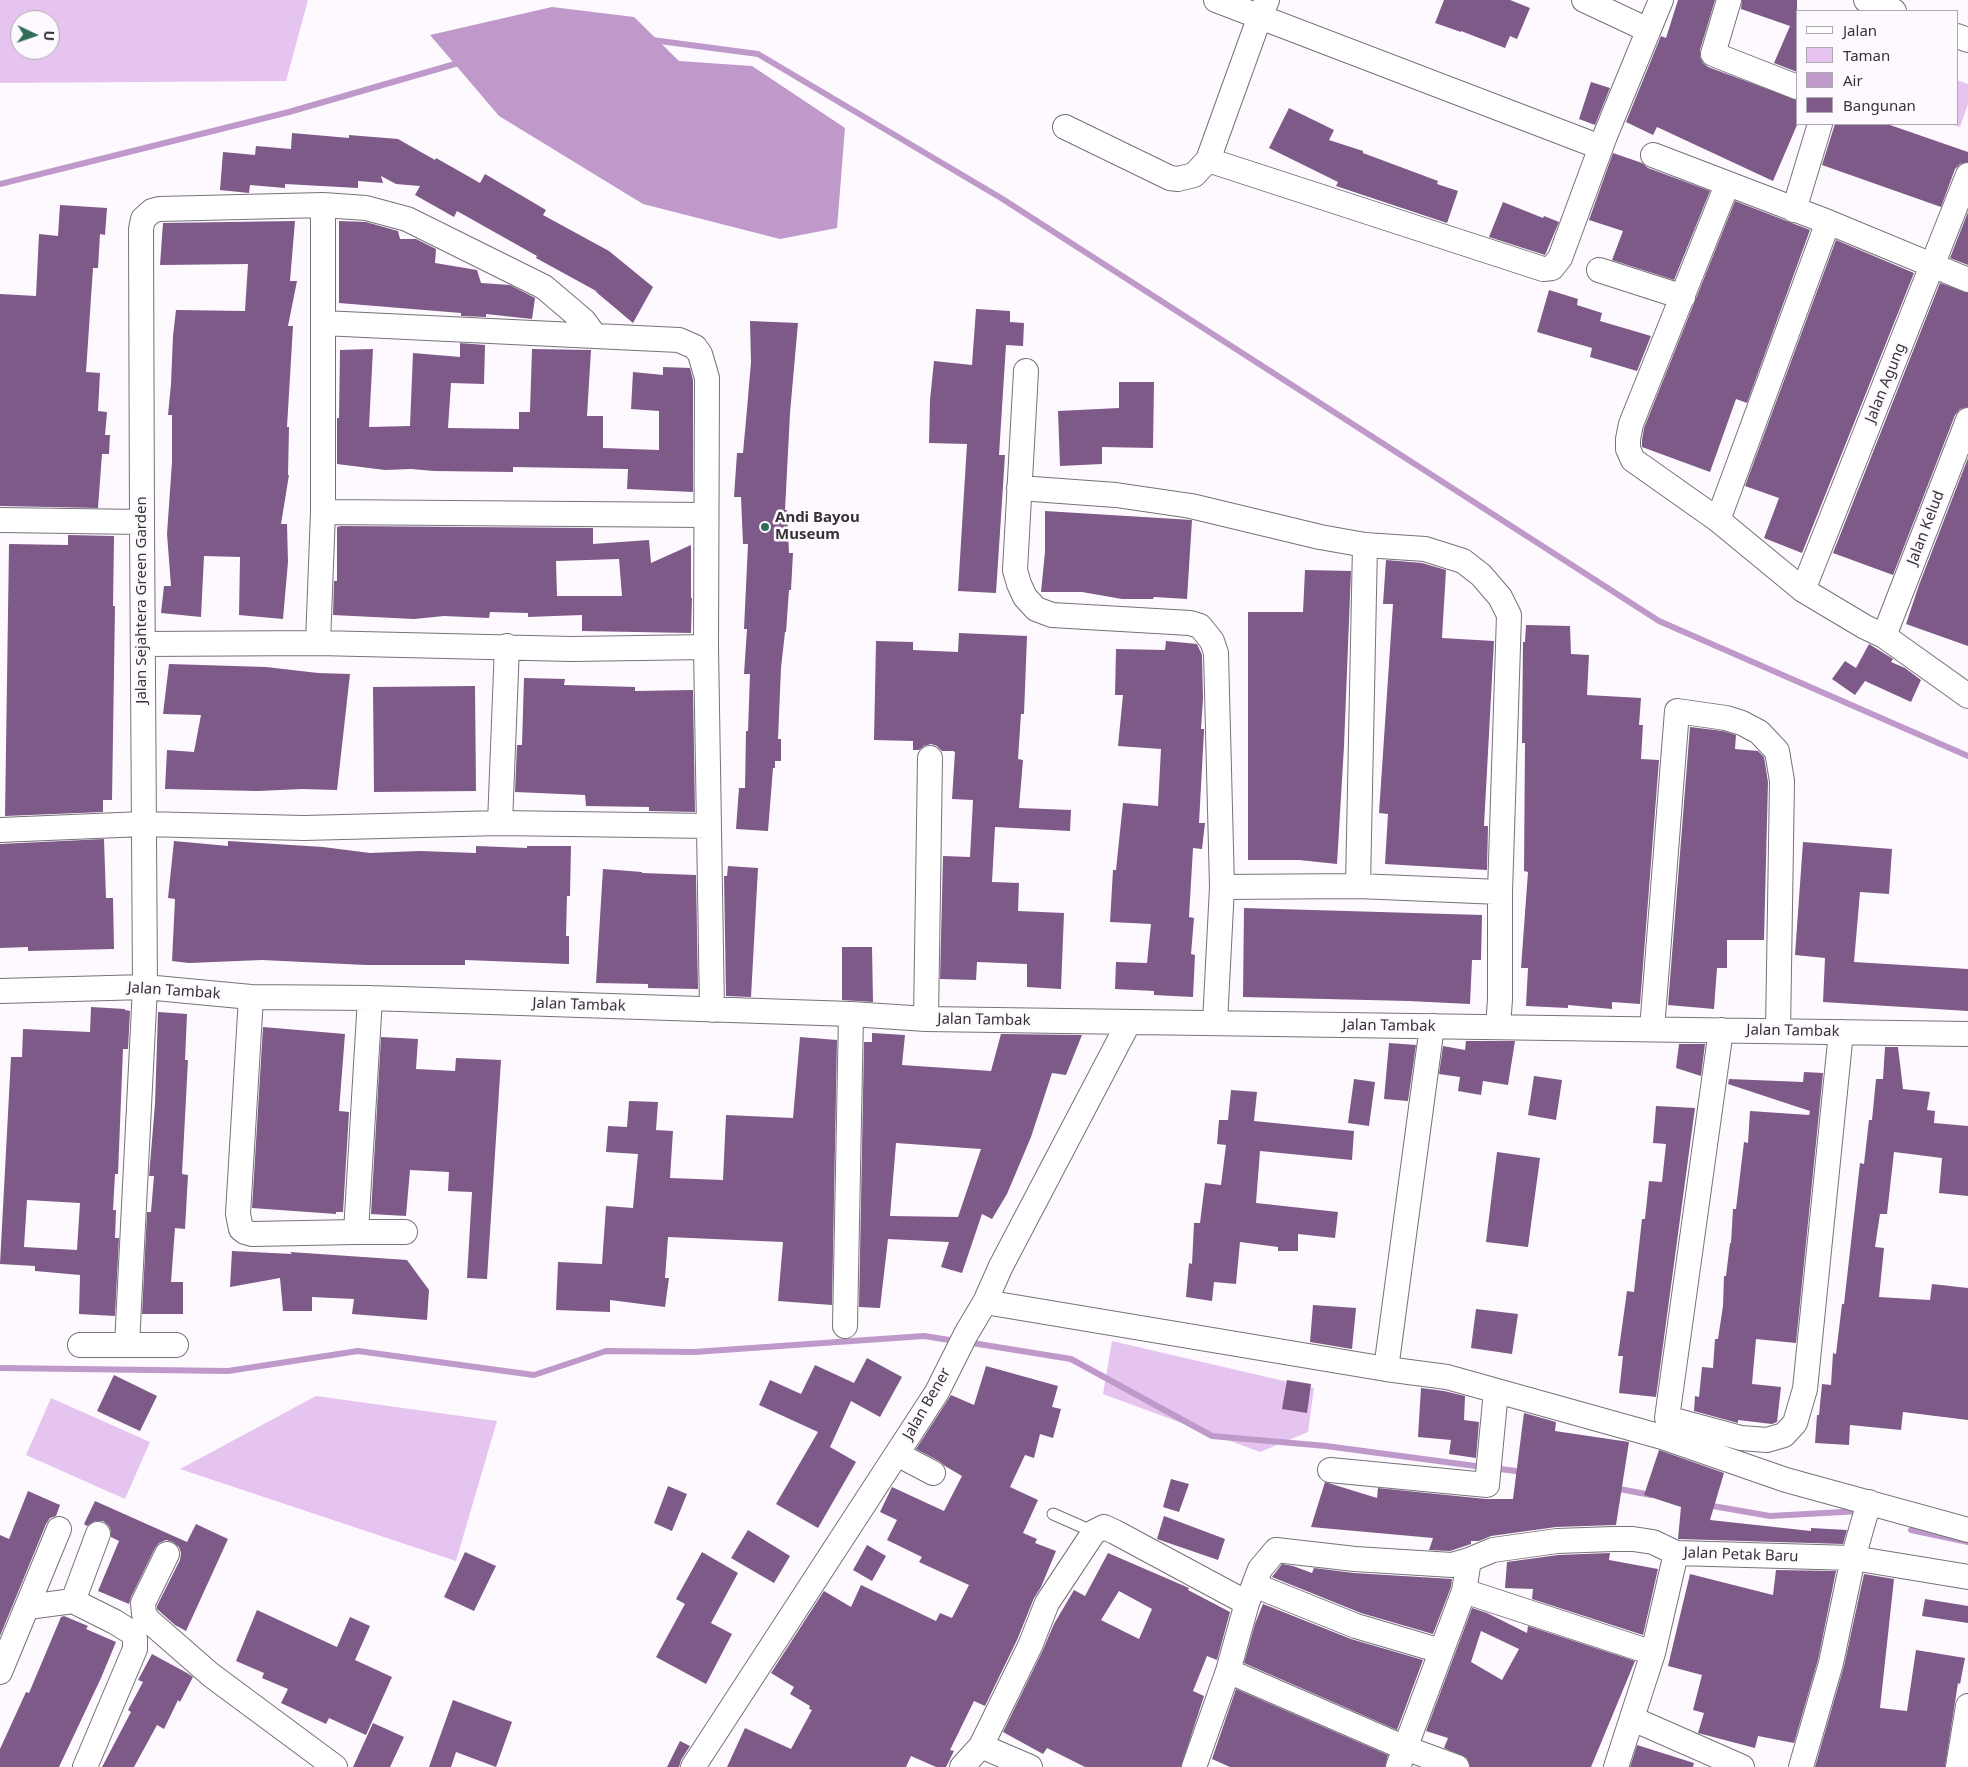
<!DOCTYPE html>
<html>
<head>
<meta charset="utf-8">
<style>
	body { margin:0 }
	#map { position:relative; width:1968px; height:1767px; overflow:hidden; background:#fdf9ff; font-family:"Noto Sans",sans-serif }
	canvas { display:block }
	.legend { position:absolute; left:1796px; top:10px; width:162px; height:115px; box-sizing:border-box; background:#fdf9ff; border:1px solid #adaaaf; margin:0; padding:6px 9px; list-style:none; font-size:15px; color:#353336 }
	.legend li { display:flex; align-items:center; gap:10px; height:25px }
	.legend b { width:25px; border:1px solid #adaaaf }
	.north { position:absolute; left:10px; top:10px; width:50px; height:50px; box-sizing:border-box; background:#fdf9ff; border:1px solid #adaaaf; border-radius:50%; rotate:93deg; font-size:14px; font-weight:700; line-height:20px; text-align:center; color:#353336 }
	.north::after { content:''; display:block; margin:auto; width:18px; height:22px; background:#306d58; clip-path:polygon(50% 0,100% 100%,50% 72%,0 100%) }
</style>
</head>
<body>
<div id="map">
<canvas width="1968" height="1767"></canvas>
<ul class="legend">
<li><b style="height:6px;background:#fff"></b>Jalan</li>
<li><b style="height:14px;background:#e5c5ef"></b>Taman</li>
<li><b style="height:14px;background:#be99ca"></b>Air</li>
<li><b style="height:14px;background:#7d5a87"></b>Bangunan</li>
</ul>
<div class="north">U</div>
</div>
<script>
const context = document.querySelector('canvas').getContext('2d');
context.lineJoin = 'round';
function fill(path, color) {
  context.fillStyle = color;
  context.fill(path, 'evenodd');
}
function toPath(rows) {
  const path = new Path2D();
  for (const r of rows) {
    path.moveTo(r[0], r[1]);
    for (let i = 2; i < r.length; i += 2) path.lineTo(r[i], r[i + 1]);
  }
  return path;
}
function stroke(path, color, width, dash) {
  context.strokeStyle = color;
  context.lineWidth = width;
  context.lineCap = dash ? 'butt' : 'round';
  context.setLineDash(dash || []);
  context.stroke(path);
}
function write(font, color, halo, rows, align = 'center') {
  context.font = font + ' "Noto Sans",sans-serif';
  context.lineWidth = 5;
  context.setLineDash([]);
  context.textBaseline = 'middle';
  context.strokeStyle = halo;
  context.fillStyle = color;
  for (const [text, x, y, turn = 0] of rows) {
    context.save();
    context.translate(x, y);
    context.rotate((+turn || 0) * Math.PI / 180);
    context.textAlign = isNaN(turn) ? turn : align;
    if (halo) context.strokeText(text, 0, 0);
    context.fillText(text, 0, 0);
    context.restore();
  }
}
fill(toPath([
	[0,0,308,0,286,81,0,83],
	[20,20,50,20,50,50,20,50],
	[1957,80,1968,84,1968,104,1960,127,1951,124,1957,124],
	[1112,1341,1314,1388,1308,1432,1260,1452,1103,1394],
	[316,1396,497,1421,456,1561,180,1469],
	[51,1398,150,1442,125,1499,26,1455]
]), '#e5c5ef');
fill(toPath([
	[552,7,634,17,679,61,752,66,845,128,837,228,780,239,643,204,499,116,430,35]
]), '#be99ca');
stroke(toPath([
	[652,40,758,54,1001,198,1659,621,1968,756],
	[0,184,289,112,462,62],
	[966,1342,1071,1359,1212,1436,1326,1446,1483,1467],
	[0,1368,228,1371,358,1351,534,1375,606,1351,694,1352,924,1336,956,1341],
	[1493,1468,1523,1472],
	[1614,1488,1651,1495],
	[1707,1505,1770,1516,1861,1511],
	[1911,1530,1968,1542]
]), '#be99ca', 6);
fill(toPath([
	[1444,0,1510,0,1530,8,1517,39,1510,36,1505,48,1461,31,1461,32,1435,23],
	[1678,0,1715,0,1700,50,1700,57,1703,63,1708,67,1797,100,1797,125,1773,181,1657,127,1653,135,1626,122,1661,36,1666,38],
	[1742,0,1797,0,1797,72,1774,63,1790,26,1741,9],
	[1591,82,1610,88,1595,125,1579,119],
	[1289,108,1334,130,1329,140,1363,151,1363,153,1438,181,1437,184,1458,191,1447,223,1336,186,1338,182,1269,148],
	[1835,124,1887,124,1968,152,1968,162,1960,164,1955,169,1941,207,1822,165],
	[292,133,349,138,349,135,398,139,435,160,436,158,480,183,485,174,546,210,543,215,609,251,653,287,633,323,595,291,598,292,536,258,537,256,457,211,454,217,415,195,420,186,396,184,381,176,383,183,358,181,358,188,285,184,285,188,250,185,249,193,220,190,223,152,255,155,256,146,291,149],
	[1613,153,1642,163,1648,168,1710,191,1674,280,1612,260,1623,231,1589,220],
	[1735,201,1810,230,1747,403,1736,399,1710,472,1642,447,1642,440,1644,428],
	[1503,202,1543,218,1544,216,1559,222,1545,255,1489,237],
	[60,205,107,208,105,235,100,234,98,268,93,268,86,372,100,373,98,411,107,412,105,435,110,435,109,454,102,454,98,508,0,506,0,294,36,296,39,234,58,236],
	[1968,212,1968,265,1950,258],
	[295,221,290,281,297,281,288,326,293,326,287,427,289,427,288,475,289,475,281,524,287,524,288,562,283,619,239,615,240,557,204,556,201,617,161,613,164,586,171,586,167,534,172,462,172,415,168,415,171,384,173,336,176,310,245,311,248,264,160,265,163,223],
	[339,221,366,222,398,231,400,239,416,239,436,249,435,263,477,270,481,283,510,285,535,298,532,319,486,314,486,317,461,316,461,313,339,303],
	[1836,240,1914,273,1802,553,1764,538,1779,498,1745,486],
	[1940,283,1968,293,1968,407,1960,409,1955,415,1893,575,1833,553],
	[1549,290,1578,299,1577,305,1602,313,1600,321,1651,336,1637,371,1590,357,1592,348,1537,332],
	[976,309,1010,311,1010,322,1024,323,1023,346,1006,345,999,455,1005,455,996,593,958,591,967,444,929,443,930,400,934,361,972,365],
	[750,321,798,323,790,413,785,510,787,510,789,553,793,553,791,590,789,590,786,632,785,632,781,668,778,739,781,739,781,761,775,761,775,768,773,768,768,831,736,829,739,788,745,788,746,731,748,731,750,674,744,674,747,629,744,629,748,544,743,544,741,497,734,497,737,453,743,453,747,409,751,362],
	[460,343,485,345,484,384,451,383,448,428,519,429,519,412,530,412,532,349,591,350,587,416,603,416,603,448,659,450,659,411,631,409,633,372,663,375,663,367,690,368,693,380,693,492,627,489,628,469,513,467,513,472,434,471,411,469,385,470,337,464,337,418,339,418,340,350,373,349,369,427,410,426,413,353,460,357],
	[1119,382,1154,382,1153,448,1102,447,1102,464,1060,466,1058,411,1119,408],
	[1968,458,1968,646,1906,624,1919,585],
	[1045,511,1192,520,1187,599,1154,597,1153,599,1122,599,1082,592,1041,592,1045,552],
	[341,526,593,528,593,544,649,540,651,563,691,545,691,598,692,598,691,633,582,631,582,615,528,617,528,613,490,612,489,618,444,616,414,619,333,615,334,581,337,581,337,527],
	[619,559,622,596,557,596,556,561],
	[68,535,114,536,113,606,115,606,112,800,103,800,103,812,5,816,9,544,68,545],
	[1386,560,1422,563,1446,570,1442,638,1494,641,1484,826,1488,826,1487,870,1385,864,1388,814,1379,813,1393,604,1383,604],
	[1305,570,1351,571,1344,746,1337,864,1299,860,1248,860,1248,612,1303,612],
	[1526,625,1570,626,1571,654,1589,655,1587,695,1641,698,1639,725,1643,725,1641,759,1659,760,1640,1004,1612,1002,1612,1009,1568,1005,1568,1008,1526,1006,1528,968,1521,968,1528,872,1524,871,1525,743,1522,743,1523,642,1525,642],
	[959,633,1027,636,1024,714,1021,714,1018,759,1023,760,1019,808,1071,810,1070,831,995,827,992,882,1019,883,1018,911,1064,913,1061,989,1027,987,1027,964,977,962,976,980,940,979,943,856,970,857,973,800,952,799,955,752,953,751,942,751,937,746,931,744,924,746,919,750,913,750,913,741,874,740,876,641,913,642,913,650,958,652],
	[1166,641,1197,644,1202,655,1203,699,1201,729,1204,729,1204,731,1199,823,1205,823,1202,849,1193,848,1189,917,1194,918,1191,954,1195,955,1193,997,1154,995,1154,991,1115,989,1116,962,1147,963,1151,924,1110,922,1113,870,1116,870,1123,803,1158,806,1161,749,1118,746,1123,695,1115,695,1116,649,1165,650],
	[1869,644,1893,659,1891,662,1905,668,1921,680,1911,702,1865,681,1855,695,1832,679,1845,661,1856,668],
	[169,664,266,667,318,673,350,674,337,790,302,789,258,791,165,789,167,750,194,752,201,715,163,714],
	[524,678,565,679,564,685,635,687,635,691,693,690,695,812,649,811,649,807,586,806,585,795,515,792,517,745,522,745],
	[475,686,476,791,374,792,373,687],
	[1690,727,1723,731,1736,735,1735,749,1758,751,1764,757,1768,782,1764,940,1727,940,1727,968,1717,968,1714,1009,1668,1005],
	[104,839,106,898,113,898,114,949,28,951,28,947,0,948,0,844],
	[174,841,228,846,228,841,323,847,370,853,420,851,476,853,476,846,527,848,527,846,571,846,570,896,567,896,566,936,569,936,569,964,465,960,465,965,366,965,262,960,189,963,172,961,175,899,168,898],
	[1803,842,1892,849,1889,894,1860,892,1854,962,1968,969,1968,1011,1823,1002,1825,958,1795,955],
	[728,866,758,868,751,997,726,996,724,876,727,876],
	[603,869,642,872,642,873,696,875,698,989,648,988,648,984,596,983],
	[1244,908,1482,915,1481,960,1472,960,1470,1004,1409,1001,1243,997],
	[842,947,872,947,873,1002,842,1000],
	[91,1007,125,1009,125,1010,130,1011,128,1049,123,1049,118,1174,115,1174,113,1210,116,1210,115,1238,119,1238,115,1316,79,1314,80,1275,35,1271,35,1266,0,1264,11,1057,22,1057,23,1029,90,1032],
	[27,1200,80,1203,77,1250,24,1247],
	[158,1012,187,1014,185,1060,188,1060,182,1174,188,1175,185,1229,175,1228,171,1282,183,1282,183,1314,142,1314,147,1212,151,1212,154,1176,149,1176,155,1104],
	[263,1027,345,1034,339,1111,349,1112,343,1212,336,1212,336,1214,252,1208],
	[872,1033,905,1035,902,1065,991,1071,1001,1034,1082,1035,1066,1075,1052,1073,1031,1137,1007,1194,992,1219,982,1214,962,1273,941,1267,949,1242,888,1239,880,1308,859,1307,864,1042,872,1042],
	[896,1143,981,1149,958,1217,890,1216],
	[381,1037,418,1039,416,1069,455,1071,456,1058,501,1060,487,1279,467,1278,472,1192,448,1191,449,1172,410,1170,406,1216,371,1214],
	[800,1037,837,1040,832,1305,778,1301,783,1242,668,1237,665,1278,669,1278,665,1307,610,1300,610,1312,556,1310,558,1262,602,1264,606,1206,633,1208,638,1154,606,1152,608,1126,627,1127,629,1101,658,1102,656,1130,673,1131,670,1178,723,1180,726,1115,793,1118],
	[1466,1041,1515,1041,1508,1085,1483,1081,1481,1095,1458,1091,1460,1077,1439,1074,1443,1046,1465,1050],
	[1389,1043,1416,1045,1408,1101,1384,1099],
	[1679,1044,1705,1044,1701,1076,1676,1068],
	[1885,1047,1898,1047,1903,1089,1930,1092,1927,1110,1935,1111,1934,1123,1968,1126,1968,1196,1939,1193,1942,1158,1894,1152,1887,1214,1880,1214,1875,1247,1884,1248,1879,1297,1930,1300,1932,1284,1968,1288,1968,1420,1903,1412,1901,1430,1850,1425,1849,1445,1815,1443,1817,1415,1819,1415,1822,1384,1831,1385,1833,1353,1836,1354,1842,1304,1844,1304,1860,1163,1864,1164,1869,1120,1872,1120,1876,1079,1883,1079],
	[1804,1072,1823,1073,1796,1343,1756,1339,1752,1384,1781,1387,1777,1422,1772,1424,1738,1420,1738,1423,1694,1411,1695,1396,1699,1397,1702,1367,1713,1368,1715,1339,1718,1339,1723,1306,1724,1276,1726,1276,1730,1243,1731,1243,1733,1209,1736,1209,1744,1142,1748,1143,1750,1111,1809,1115,1810,1111,1728,1084,1729,1079,1803,1082],
	[1534,1076,1562,1080,1556,1120,1528,1115],
	[1354,1079,1375,1082,1369,1126,1348,1123],
	[1231,1090,1257,1092,1254,1121,1354,1131,1352,1160,1260,1151,1256,1203,1338,1212,1335,1238,1298,1234,1298,1251,1278,1251,1278,1247,1240,1242,1236,1284,1214,1282,1212,1301,1186,1297,1189,1263,1192,1264,1194,1223,1200,1223,1205,1183,1221,1185,1226,1145,1217,1144,1219,1120,1228,1120],
	[1656,1106,1695,1108,1656,1397,1619,1393,1623,1356,1618,1356,1627,1291,1634,1292,1642,1219,1645,1219,1649,1181,1662,1182,1666,1144,1653,1143],
	[1497,1152,1540,1158,1528,1247,1486,1242],
	[232,1251,292,1254,290,1252,407,1260,429,1290,427,1320,352,1314,354,1299,312,1297,312,1311,283,1311,280,1278,230,1287],
	[1313,1305,1356,1308,1352,1349,1310,1342],
	[1476,1309,1518,1314,1512,1354,1471,1348],
	[867,1358,902,1377,880,1417,851,1401,830,1447,856,1462,818,1528,776,1504,818,1432,759,1405,770,1380,801,1394,815,1365,854,1383],
	[986,1366,1058,1386,1052,1407,1061,1409,1053,1438,1040,1434,1034,1458,1025,1455,1010,1487,1038,1500,1023,1533,1037,1539,1035,1543,1056,1551,1041,1587,1034,1598,1017,1640,985,1706,974,1701,950,1750,954,1751,946,1767,936,1767,911,1756,906,1767,727,1767,745,1728,791,1749,812,1710,809,1709,810,1706,790,1694,794,1687,771,1673,824,1591,851,1607,861,1585,936,1621,940,1613,952,1618,969,1585,919,1562,922,1557,887,1540,897,1520,880,1512,892,1487,944,1511,962,1476,945,1466,939,1461,916,1449,951,1395,974,1405],
	[114,1375,157,1396,140,1431,97,1411],
	[1287,1380,1311,1384,1307,1413,1282,1409],
	[1421,1388,1444,1391,1465,1396,1464,1420,1479,1422,1476,1458,1449,1454,1451,1440,1418,1437],
	[1524,1413,1556,1422,1555,1431,1629,1442,1616,1525,1556,1527,1491,1536,1479,1541,1471,1541,1471,1544,1450,1551,1429,1550,1433,1538,1311,1527,1325,1482,1377,1498,1378,1488,1486,1499,1513,1499],
	[1659,1450,1724,1473,1710,1520,1811,1531,1811,1528,1847,1530,1843,1544,1678,1539,1681,1507,1644,1495],
	[1171,1479,1189,1484,1179,1512,1163,1507],
	[668,1486,687,1494,672,1531,654,1523],
	[28,1491,60,1505,56,1516,50,1518,46,1524,0,1636,0,1535,9,1539],
	[95,1501,187,1542,196,1524,228,1539,186,1631,175,1625,157,1609,157,1606,180,1560,181,1553,179,1547,173,1542,166,1540,159,1543,155,1548,131,1597,129,1604,98,1591,119,1541,111,1537,111,1531,109,1526,103,1521,95,1521,87,1526,84,1524],
	[1164,1516,1225,1539,1218,1560,1157,1539],
	[748,1530,790,1556,774,1583,731,1558],
	[867,1545,886,1556,872,1581,853,1570],
	[465,1552,496,1566,474,1611,444,1597],
	[702,1552,738,1573,711,1623,732,1634,706,1684,656,1657,685,1604,676,1599],
	[1108,1553,1189,1588,1188,1590,1230,1612,1217,1660,1207,1656,1193,1691,1204,1696,1181,1767,1085,1767,1047,1748,1043,1754,1003,1732,1042,1652,1054,1624,1074,1590,1085,1596],
	[1119,1591,1152,1609,1139,1639,1101,1620],
	[1610,1553,1609,1560,1658,1569,1643,1635,1532,1599,1533,1589,1505,1588,1507,1562,1558,1555],
	[1282,1564,1293,1566,1312,1573,1314,1568,1354,1573,1452,1579,1451,1587,1433,1634,1361,1613,1272,1577],
	[1776,1570,1836,1571,1818,1660,1794,1743,1758,1736,1755,1748,1698,1733,1704,1713,1693,1710,1702,1675,1668,1666,1690,1574,1773,1595],
	[1864,1574,1894,1579,1880,1708,1907,1711,1916,1650,1965,1658,1960,1684,1958,1683,1945,1767,1815,1767,1844,1666],
	[1925,1599,1968,1606,1968,1623,1922,1616],
	[1263,1604,1351,1639,1423,1660,1397,1730,1244,1663,1255,1624],
	[1472,1608,1487,1613,1527,1633,1528,1626,1635,1661,1591,1767,1470,1767,1467,1758,1444,1748,1448,1738,1426,1731],
	[1481,1631,1519,1649,1502,1680,1471,1662],
	[257,1610,337,1647,350,1617,370,1626,355,1660,392,1677,366,1735,329,1718,326,1724,281,1703,288,1689,262,1678,264,1673,236,1661],
	[64,1616,88,1626,86,1629,116,1642,101,1678,59,1767,0,1767,0,1749,26,1692,29,1693,61,1617],
	[152,1654,187,1673,193,1677,180,1702,178,1700,164,1729,157,1725,134,1767,102,1767,131,1712,128,1710,143,1682,138,1680],
	[1236,1689,1388,1755,1385,1767,1230,1767,1212,1759],
	[453,1700,512,1722,496,1767,456,1752,451,1767,429,1767],
	[373,1723,404,1737,390,1767,353,1767],
	[680,1741,690,1746,681,1760,679,1767,667,1767],
	[1637,1745,1694,1763,1693,1767,1630,1767]
]), '#7d5a87');
const lane = toPath([
	[1053,1514,1094,1532]
]);
const street = toPath([
	[1216,0,1600,147],
	[1584,0,1648,30],
	[1729,0,1713,54,1797,87],
	[1866,0,1894,11],
	[1957,36,1968,40],
	[1065,127,1170,178,1178,179,1194,175,1208,160,1260,16,1267,0],
	[1653,155,1828,222,1968,280],
	[1208,160,1543,269,1552,268,1560,258,1605,136,1661,0],
	[1727,185,1631,424,1628,439,1628,449,1633,460,1718,520,1803,590,1865,627,1884,636,1968,696],
	[1794,210,1820,124],
	[1599,270,1683,297],
	[323,323,679,340,695,347,700,354,707,378,706,647,712,1010],
	[1026,371,1015,570,1019,584,1025,597,1036,609,1052,615,1190,623,1200,626,1212,641,1216,653,1222,887,1215,1023],
	[1019,488,1116,495,1191,506,1320,537,1365,545,1425,549,1463,561,1481,575,1500,597,1509,615,1500,892,1500,999,1498,1027],
	[323,512,705,515],
	[0,520,142,522],
	[1718,520,1828,222],
	[1803,590,1968,175],
	[1884,636,1968,420],
	[318,643,323,512,323,205],
	[143,644,318,643,572,649,706,647],
	[500,823,507,646],
	[0,830,143,824,304,828,500,823,709,826],
	[1358,886,1365,545],
	[1222,887,1358,886,1500,892],
	[0,991,145,987,251,997,370,998,851,1014,926,1019,1968,1034],
	[251,997,238,1214,241,1229,245,1232,252,1234,356,1232],
	[370,998,356,1232,405,1232],
	[926,1019,930,758],
	[1652,1029,1677,711,1726,718,1742,723,1759,732,1777,751,1782,781,1778,1031],
	[1721,1030,1667,1418,1741,1438,1767,1440,1784,1435,1795,1423,1805,1389,1841,1032],
	[985,1302,1386,1369,1447,1377,1662,1437,1786,1480,1968,1530],
	[845,1326,851,1014],
	[80,1345,176,1345],
	[127,1345,145,987,142,522,141,229,143,219,152,211,159,209,323,205,366,208,407,219,544,287,584,321,595,336],
	[1386,1369,1432,1026],
	[897,1454,933,1473],
	[1330,1470,1487,1485,1496,1391],
	[167,1554,143,1603,144,1614,148,1620,211,1675,335,1767],
	[1254,1585,1356,1626,1441,1651],
	[1464,1591,1653,1653],
	[73,1601,98,1534],
	[28,1607,73,1601,115,1622,131,1632,135,1638,135,1649,85,1767],
	[1228,1671,1405,1748,1457,1767],
	[0,1672,59,1529],
	[1633,1719,1742,1767],
	[981,1746,1030,1646,1047,1603,1094,1532,1104,1527,1115,1532,1247,1603],
	[693,1767,937,1392,966,1334,985,1302,1001,1266,1129,1022],
	[962,1767,981,1746,1030,1767],
	[1194,1767,1228,1671,1247,1603,1260,1569,1276,1550,1355,1559,1452,1565,1469,1560,1493,1550,1557,1541,1613,1539,1633,1539,1653,1542,1676,1553],
	[1398,1767,1464,1591,1469,1560],
	[1616,1767,1653,1653,1676,1553,1853,1558,1968,1577],
	[1801,1767,1831,1663,1853,1558,1869,1502],
	[1958,1767,1968,1706]
]);
stroke(lane, '#777179', 13);
stroke(street, '#777179', 26);
stroke(lane, '#fff', 11);
stroke(street, '#fff', 24);
for (const [x, y, r, color] of [
	[765,527,5,"#306d58"]
]) {
  const dot = new Path2D();
  dot.arc(x, y, r, 0, 2 * Math.PI);
  context.fillStyle = color;
  context.fill(dot);
  stroke(dot, '#fdf9ff', 2);
}
write('15px', '#353336', '#fdf9ff', [
	["Jalan Agung",1886,383,-68],
	["Jalan Kelud",1926,528,-69],
	["Jalan Sejahtera Green Garden",142,600,-90],
	["Jalan Tambak",174,991,4],
	["Jalan Tambak",579,1005,2],
	["Jalan Tambak",984,1020,1],
	["Jalan Tambak",1389,1026,1],
	["Jalan Tambak",1793,1031,1],
	["Jalan Bener",927,1404,-60],
	["Jalan Petak Baru",1741,1555,2]
]);
write('bold 15px', '#353336', '#fdf9ff', [
	["Andi Bayou",775,518],
	["Museum",775,535]
], 'left');
</script>
</body>
</html>
